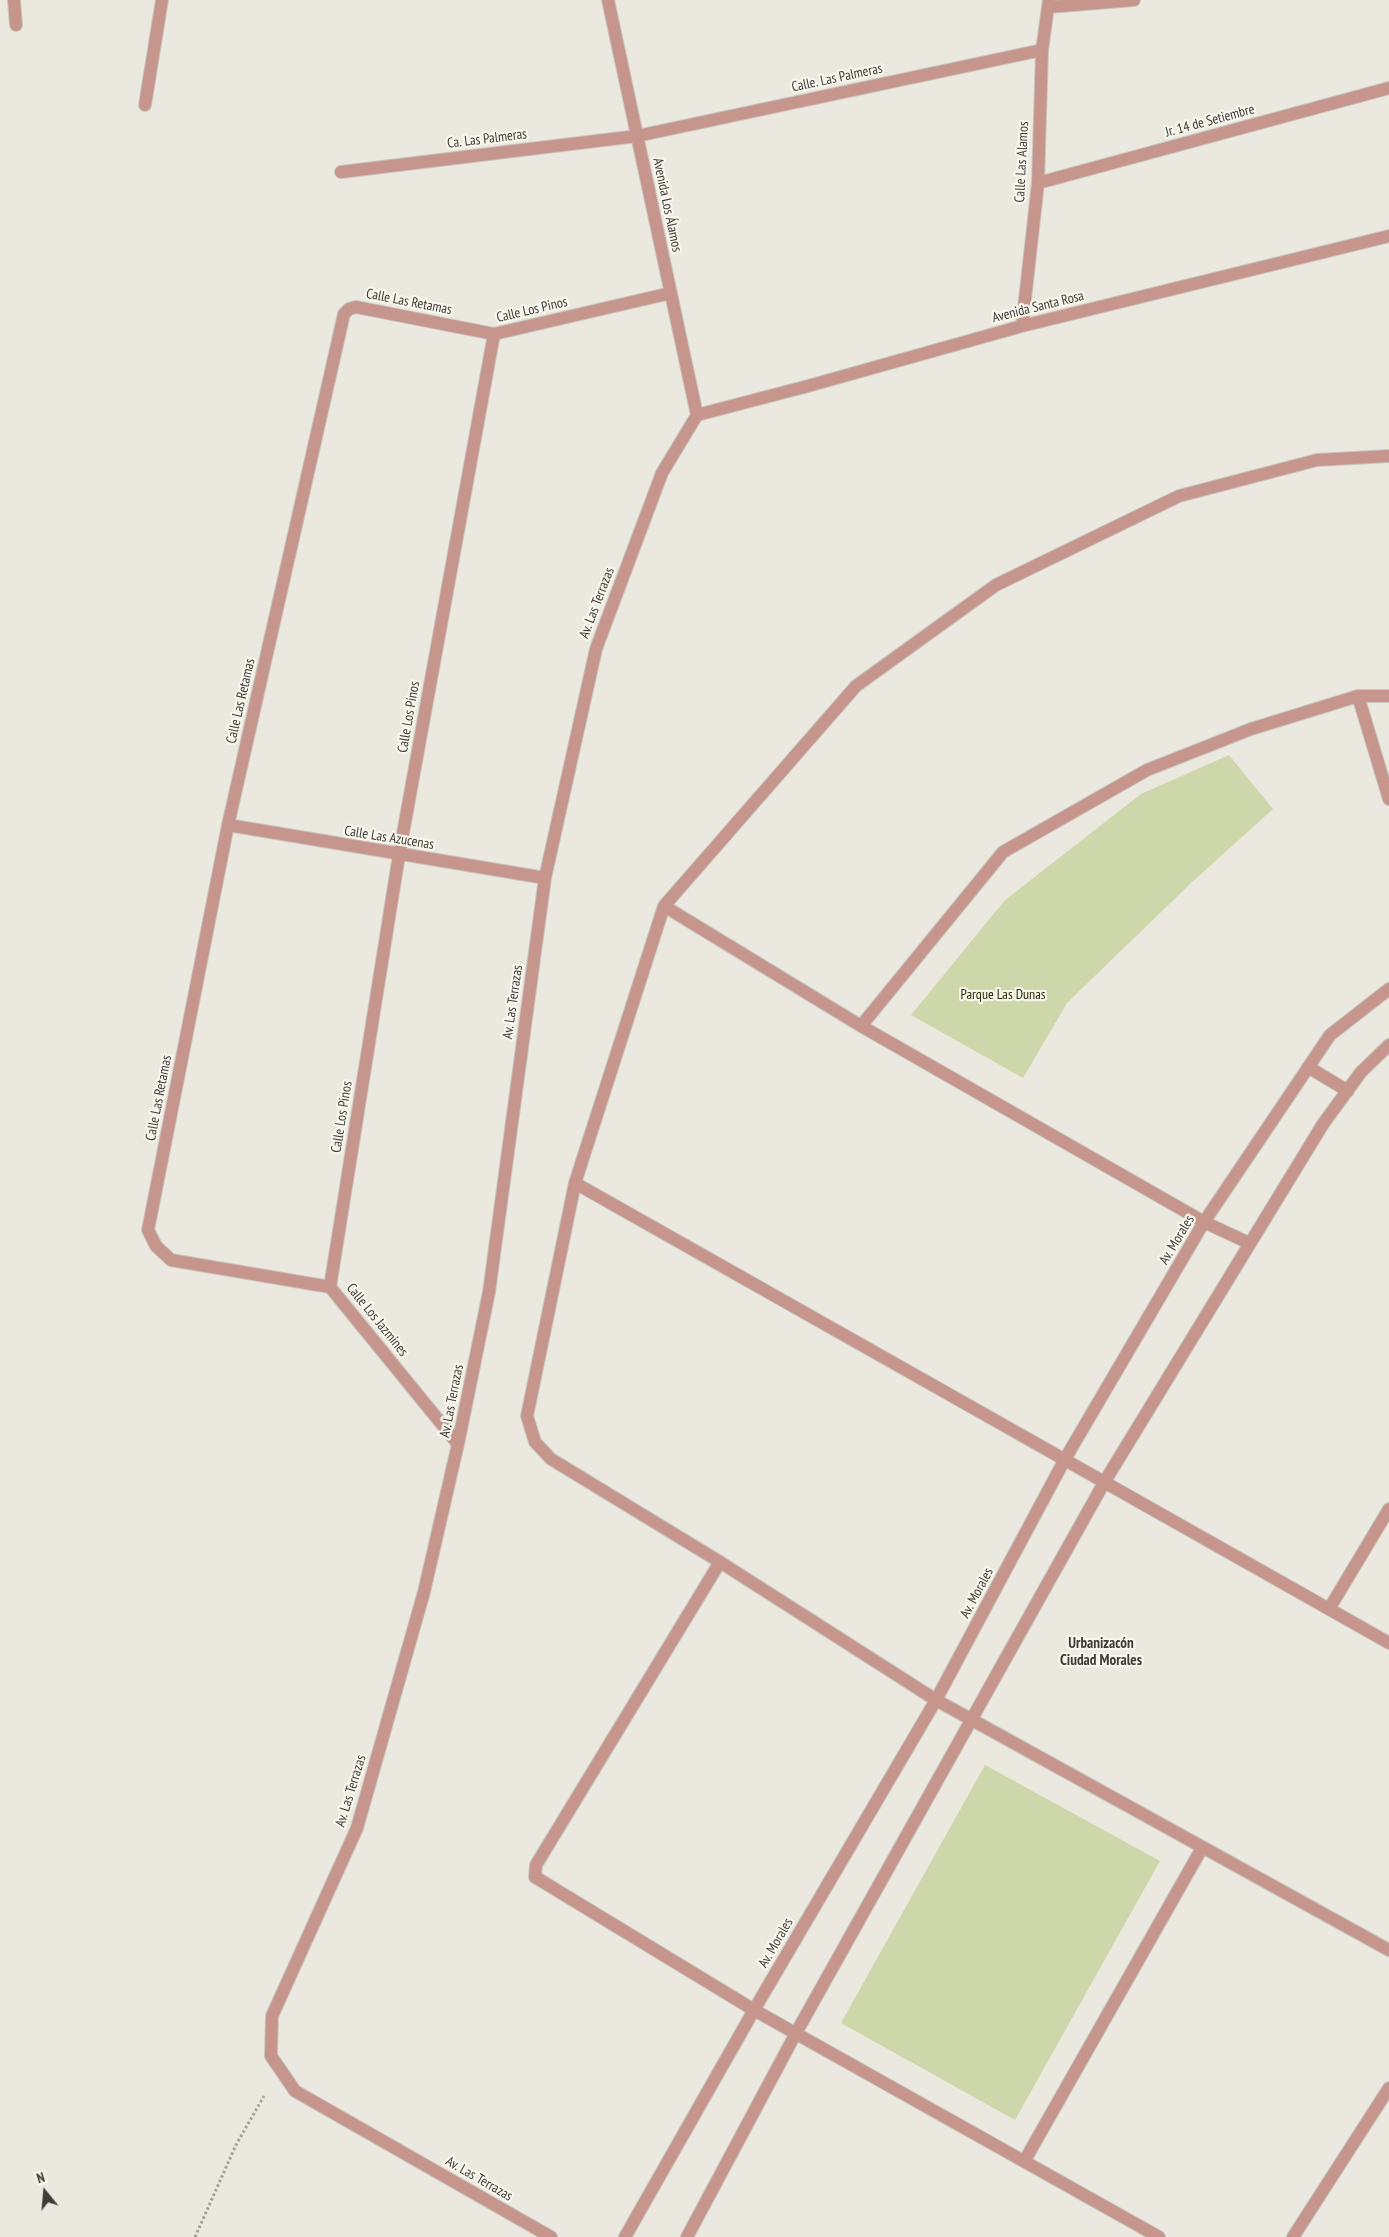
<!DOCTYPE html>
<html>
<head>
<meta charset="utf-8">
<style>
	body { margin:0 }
	#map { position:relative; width:1389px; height:2237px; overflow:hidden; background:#ebe9df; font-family:"PT Sans Narrow",sans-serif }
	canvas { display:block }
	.north { position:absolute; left:20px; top:2167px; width:50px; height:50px; -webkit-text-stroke:4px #f8f6ec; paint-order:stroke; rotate:343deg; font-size:14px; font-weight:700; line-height:20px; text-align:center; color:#3d3c38 }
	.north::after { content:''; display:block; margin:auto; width:18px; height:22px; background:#3d3c38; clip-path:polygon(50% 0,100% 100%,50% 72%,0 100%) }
</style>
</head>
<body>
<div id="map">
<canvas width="1389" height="2237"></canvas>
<div class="north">N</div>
</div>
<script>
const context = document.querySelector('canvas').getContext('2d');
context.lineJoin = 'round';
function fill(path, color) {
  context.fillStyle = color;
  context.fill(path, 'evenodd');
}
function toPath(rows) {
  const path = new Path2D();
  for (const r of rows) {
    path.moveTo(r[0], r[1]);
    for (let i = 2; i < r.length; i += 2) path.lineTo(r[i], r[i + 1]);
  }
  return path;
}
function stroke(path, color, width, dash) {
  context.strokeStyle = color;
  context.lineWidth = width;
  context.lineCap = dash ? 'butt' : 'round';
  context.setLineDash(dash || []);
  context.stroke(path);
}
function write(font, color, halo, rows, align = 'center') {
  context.font = font + ' "PT Sans Narrow",sans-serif';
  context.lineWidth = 4.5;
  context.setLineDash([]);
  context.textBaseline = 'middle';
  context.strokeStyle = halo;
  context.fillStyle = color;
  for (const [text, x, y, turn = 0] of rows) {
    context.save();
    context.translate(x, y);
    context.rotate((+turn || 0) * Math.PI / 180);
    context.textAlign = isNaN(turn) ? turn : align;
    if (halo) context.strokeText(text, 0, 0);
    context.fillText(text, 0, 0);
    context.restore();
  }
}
fill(toPath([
	[1229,755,1273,809,1191,883,1067,1003,1023,1078,911,1015,1005,900,1141,794],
	[985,1765,1160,1861,1015,2120,841,2023]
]), '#cdd7a9');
const minor = toPath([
	[14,0,16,25],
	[608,0,697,415],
	[1049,7,1134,0],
	[145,105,162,0],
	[341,172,637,136,1042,50],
	[1038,183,1389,88],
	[1022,326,1038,183,1042,50,1049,0],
	[697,415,808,386,1022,326,1389,236],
	[1389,456,1317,460,1179,496,996,585,856,686,664,906,575,1183,527,1416,535,1442,551,1459,720,1562,936,1700,1389,1950],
	[1358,696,1389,799],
	[228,825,545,878],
	[664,906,861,1026,1204,1222,1249,1243],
	[861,1026,1003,852,1147,770,1251,729,1358,696,1389,696],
	[1308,1067,1348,1091],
	[575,1183,1389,1643],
	[330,1287,399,855,494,334,671,293],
	[458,1444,330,1287,171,1260,156,1246,148,1230,228,825,344,314,349,309,356,307,494,334],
	[720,1562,536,1865,535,1877,754,2010,1159,2237],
	[1329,1609,1389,1509],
	[1025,2160,1202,1848],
	[551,2237,295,2091,271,2056,272,2016,357,1828,424,1592,458,1444,489,1292,545,878,596,649,662,473,697,415],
	[625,2237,754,2010,936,1700,1065,1459,1204,1222,1330,1035,1389,989],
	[687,2237,796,2033,1105,1481,1323,1124,1361,1072,1389,1045],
	[1293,2237,1389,2088]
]);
stroke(minor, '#c8c6be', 14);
stroke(toPath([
	[195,2237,236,2145,264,2096]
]), '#a2a098', 3, [2.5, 2.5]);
stroke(minor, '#c6968c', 12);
write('14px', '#3d3c38', '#f8f6ec', [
	["Calle. Las Palmeras",837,78,-12],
	["Jr. 14 de Setiembre",1210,121,-15],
	["Ca. Las Palmeras",487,139,-7],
	["Calle Las Alamos",1022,162,-87],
	["Avenida Los Álamos",667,205,78],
	["Calle Las Retamas",409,302,11],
	["Avenida Santa Rosa",1038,307,-14],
	["Calle Los Pinos",532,310,-13],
	["Av. Las Terrazas",597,603,-69],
	["Calle Las Retamas",241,701,-77],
	["Calle Los Pinos",409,717,-80],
	["Calle Las Azucenas",389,838,9],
	["Av. Las Terrazas",513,1002,-82],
	["Calle Las Retamas",159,1098,-79],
	["Calle Los Pinos",342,1117,-81],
	["Av. Morales",1177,1240,-59],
	["Calle Los Jazmines",377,1320,51],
	["Av. Las Terrazas",452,1401,-79],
	["Av. Morales",977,1593,-62],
	["Av. Las Terrazas",351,1791,-73],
	["Av. Morales",776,1943,-60],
	["Av. Las Terrazas",479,2179,30]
]);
write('14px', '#282e03', '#f8f6ec', [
	["Parque Las Dunas",1003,995]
]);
write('bold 15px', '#3d3c38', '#f8f6ec', [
	["Urbanizacón",1101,1644],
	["Ciudad Morales",1101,1661]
]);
</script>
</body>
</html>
